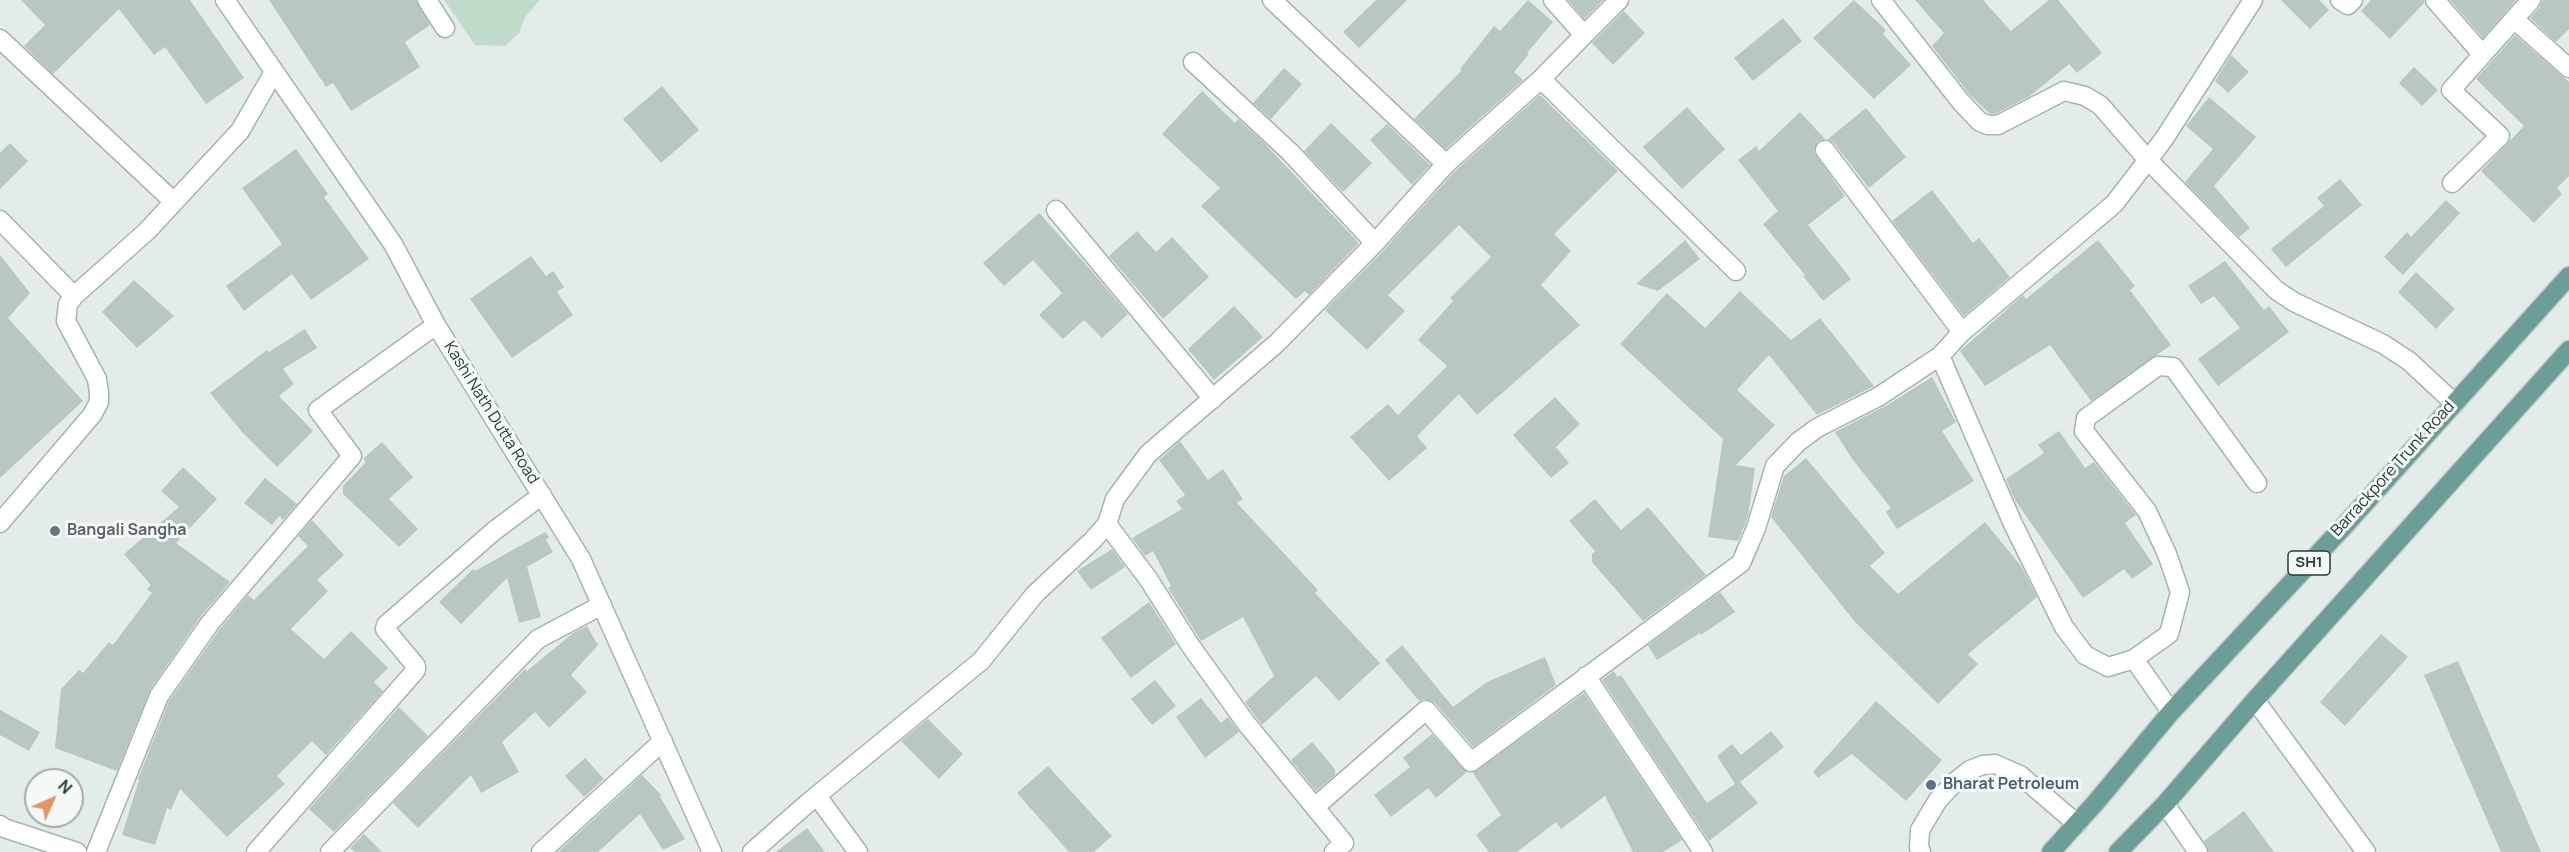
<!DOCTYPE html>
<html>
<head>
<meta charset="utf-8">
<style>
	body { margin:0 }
	#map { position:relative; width:2569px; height:852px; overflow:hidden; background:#e3ece9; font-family:Manrope,sans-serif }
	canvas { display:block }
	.north { position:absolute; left:24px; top:768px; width:60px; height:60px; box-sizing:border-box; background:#f4f9f7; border:2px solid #a1adab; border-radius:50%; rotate:45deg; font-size:16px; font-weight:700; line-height:24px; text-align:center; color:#243c38 }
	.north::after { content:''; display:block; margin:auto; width:21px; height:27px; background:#e89366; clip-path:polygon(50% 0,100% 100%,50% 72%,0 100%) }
</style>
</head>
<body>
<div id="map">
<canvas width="2569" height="852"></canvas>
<div class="north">N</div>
</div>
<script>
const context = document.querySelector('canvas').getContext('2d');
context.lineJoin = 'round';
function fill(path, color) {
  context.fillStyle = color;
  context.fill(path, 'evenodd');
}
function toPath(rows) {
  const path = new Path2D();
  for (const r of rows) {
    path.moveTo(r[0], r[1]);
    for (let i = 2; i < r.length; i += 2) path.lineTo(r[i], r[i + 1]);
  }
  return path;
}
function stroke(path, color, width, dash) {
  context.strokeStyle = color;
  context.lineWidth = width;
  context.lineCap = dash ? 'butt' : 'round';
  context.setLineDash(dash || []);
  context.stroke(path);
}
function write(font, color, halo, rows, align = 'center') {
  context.font = font + ' Manrope,sans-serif';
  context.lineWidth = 6;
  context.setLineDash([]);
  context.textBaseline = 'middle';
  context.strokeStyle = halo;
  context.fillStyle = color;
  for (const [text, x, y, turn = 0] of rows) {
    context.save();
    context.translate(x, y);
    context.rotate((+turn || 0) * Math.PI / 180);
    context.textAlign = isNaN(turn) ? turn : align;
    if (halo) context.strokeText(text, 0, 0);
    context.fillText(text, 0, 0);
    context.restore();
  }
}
fill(toPath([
	[444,0,540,0,525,17,519,33,505,46,475,45]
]), '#bedcc9');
fill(toPath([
	[21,0,190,0,244,78,206,104,165,47,154,55,119,9,53,74,24,46,45,25],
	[269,0,416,0,430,25,405,42,420,67,351,111,333,83,326,87],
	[1376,0,1407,0,1359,48,1343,32],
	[1528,0,1553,22,1527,53,1529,54,1514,72,1523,80,1446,149,1414,119,1462,70,1460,69,1494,26,1500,31],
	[1568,0,1603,0,1584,19],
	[1854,0,1886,30,1883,34,1911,65,1874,99,1813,38],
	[1915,0,1983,0,2011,31,2049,0,2058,0,2102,53,2077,73,2069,64,2030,96,1995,114,1990,114,1970,95,1932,46,1944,33],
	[2281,0,2319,0,2329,10,2310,29],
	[2371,0,2424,0,2424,3,2390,39,2361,11],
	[2450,0,2516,0,2483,38],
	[2542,0,2569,0,2569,29,2556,42,2530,18,2540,7],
	[1624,11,1645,33,1613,65,1592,43],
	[1783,18,1802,41,1753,81,1734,58],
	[2515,35,2569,82,2569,176,2557,188,2562,194,2534,223,2481,171,2524,126,2476,79],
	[2231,55,2249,72,2228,93,2215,81],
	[2414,67,2438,90,2422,106,2399,83],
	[1284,68,1302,84,1271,119,1253,103],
	[662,86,699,130,661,163,623,119],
	[1202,91,1235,123,1238,119,1263,142,1359,243,1309,295,1305,291,1296,299,1201,206,1220,188,1162,134],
	[1540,95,1618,171,1554,234,1571,251,1541,285,1580,325,1477,415,1459,394,1417,436,1427,448,1389,481,1350,437,1388,404,1398,415,1447,366,1418,340,1453,301,1450,298,1491,257,1459,225,1388,295,1405,311,1367,350,1325,310,1383,251,1454,172],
	[2209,97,2256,137,2214,186,2250,228,2239,237,2185,182,2213,149,2186,126],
	[1687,107,1725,149,1682,189,1643,147],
	[1866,108,1906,157,1869,188,1834,143,1828,139],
	[1800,112,1825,139,1818,141,1814,152,1845,196,1808,225,1851,279,1823,301,1803,276,1805,275,1763,224,1778,211,1738,160,1756,146,1759,151],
	[1331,123,1372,163,1343,192,1304,151],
	[1387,124,1430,165,1412,185,1370,140],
	[10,143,28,161,0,189,0,153],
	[296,149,328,194,324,197,369,259,311,300,292,274,244,311,226,286,282,244,242,188],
	[2340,179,2362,205,2286,267,2271,249,2324,206,2317,198],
	[1932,190,1973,243,1979,238,2010,277,1964,316,1892,221],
	[2446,200,2460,213,2403,275,2384,257,2407,232,2411,237],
	[1039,213,1089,268,1128,314,1102,338,1084,320,1063,339,1039,315,1062,293,1033,260,1004,286,983,263],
	[1137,231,1156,252,1172,237,1209,277,1163,319,1109,256],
	[1685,240,1700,259,1658,291,1636,284],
	[2098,240,2135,286,2130,290,2171,345,2091,401,2050,345,1985,386,1960,351,2023,295,2026,299],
	[0,255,30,293,8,318,83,401,0,478],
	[531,256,546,276,553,271,564,287,557,292,573,315,512,358,470,299],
	[2225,261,2264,310,2269,306,2289,332,2218,386,2198,359,2240,328,2214,296,2201,304,2188,286],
	[2416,272,2455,309,2436,329,2398,292],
	[134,280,174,316,137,348,102,312],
	[1740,291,1791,340,1820,318,1874,386,1817,415,1769,355,1737,390,1775,425,1736,465,1755,468,1748,517,1738,541,1708,537,1723,439,1620,344,1667,293,1705,328],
	[1234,306,1263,337,1214,380,1188,349],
	[305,329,317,348,283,369,294,384,279,396,313,431,277,467,242,432,210,393,267,350,269,352],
	[1932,377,1956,422,1942,431,1974,481,1897,529,1886,512,1891,508,1853,460,1835,432,1889,404],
	[1555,397,1580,424,1556,447,1569,463,1551,478,1513,435],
	[2059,431,2085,468,2094,462,2136,515,2125,523,2153,564,2132,579,2124,569,2083,598,2015,500,2006,479,2044,453,2038,445],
	[1180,441,1208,480,1223,469,1243,499,1237,503,1318,590,1315,593,1380,663,1339,701,1316,676,1262,725,1245,702,1274,676,1243,617,1201,641,1168,588,1171,586,1153,551,1145,556,1132,538,1182,509,1176,501,1185,495,1159,460],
	[382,442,413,477,389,499,418,529,399,547,343,494,343,486,366,462,363,459],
	[1806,458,1885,553,1870,566,1898,594,1985,522,2021,566,2037,597,1968,654,1978,664,1938,704,1855,622,1771,517,1784,476],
	[183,467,217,499,176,543,230,582,201,616,150,690,117,771,55,748,61,689,79,670,83,673,109,642,113,645,152,593,147,589,151,585,124,554,179,507,161,491],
	[265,478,297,504,283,520,279,516,272,525,244,503],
	[1595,499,1621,530,1648,507,1706,575,1643,621,1592,562,1592,554,1595,551,1569,521],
	[312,520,344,555,317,580,328,591,291,629,324,659,351,631,388,668,374,682,383,691,326,755,312,741,277,776,285,784,227,837,180,789,171,810,167,808,155,845,122,835,139,780,138,779,169,701,219,630,248,595,254,600,308,546,298,536],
	[545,532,549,537,546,540,553,552,527,567,541,617,519,623,507,578,461,624,439,602,473,569,475,571],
	[1112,549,1125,567,1091,590,1077,571],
	[1720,592,1735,612,1701,635,1700,633,1657,660,1648,645],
	[1149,602,1176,644,1131,678,1101,638],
	[587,626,598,645,571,675,587,692,549,728,535,712,502,742,519,772,481,793,471,775,418,828,393,803,525,669,527,671,573,633],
	[2381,634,2408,657,2345,726,2320,702],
	[1402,645,1453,707,1487,682,1545,657,1556,685,1473,747,1434,702,1424,699,1419,701,1385,660],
	[2458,661,2541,852,2501,852,2424,675],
	[1614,671,1617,677,1621,675,1707,803,1735,784,1717,756,1732,744,1741,755,1771,731,1784,747,1740,782,1758,803,1709,841,1602,680],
	[1155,680,1176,706,1152,725,1131,699],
	[1584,693,1682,840,1663,852,1633,852,1605,796,1561,829,1556,822,1517,852,1489,852,1476,835,1501,815,1473,773],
	[1201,698,1221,723,1228,717,1239,732,1205,758,1176,717],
	[1876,701,1942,760,1906,801,1852,754,1818,778,1813,772],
	[399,707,428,736,334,832,309,809],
	[0,710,40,732,29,751,0,735],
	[928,719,963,754,939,779,901,741],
	[1432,734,1467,772,1436,798,1428,788,1391,817,1374,795,1410,767,1403,758],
	[1312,742,1335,769,1335,775,1316,791,1291,760],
	[585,758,604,779,584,797,565,776],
	[1048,766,1112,836,1094,852,1069,852,1017,793],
	[642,775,661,795,660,797,685,839,663,850,640,814,598,852,558,852],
	[2244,811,2274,852,2209,852,2204,841],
	[807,828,825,852,776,852],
	[364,834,382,852,355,852,350,848]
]), '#b9c7c2');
const minor = toPath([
	[225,0,393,244,436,325,581,559,712,852],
	[427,0,445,28],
	[1272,0,1446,164],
	[1881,0,1961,102,1980,122,1988,125,1998,125,2064,91,2085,96,2100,105,2148,160,2276,290,2294,302,2383,344,2409,361,2453,402],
	[2340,0,2348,5,2353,0],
	[2435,0,2482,54],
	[2515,20,2569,68],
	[1584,35,1619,0],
	[0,39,174,202],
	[1193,62,1290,152,1375,243],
	[1541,79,1736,271],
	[1825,150,1962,332],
	[2452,183,2500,136,2451,90,2531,0],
	[1056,210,1213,399],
	[0,220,74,296,68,304,66,321,97,379,99,392,99,402,92,415,0,523],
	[74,296,147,231,240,131,274,72],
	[1940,356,2013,524,2064,627,2085,655,2108,667,2134,659,2171,712],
	[1107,524,1149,580,1190,645,1246,723,1344,843,1334,852],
	[2134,659,2169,634,2180,592,2167,554,2147,511,2084,431,2086,418,2158,366,2173,367,2257,483],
	[1586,676,1703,852],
	[2255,700,2366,852],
	[817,796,858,852],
	[2165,804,2198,852],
	[1315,807,1426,710,1471,762,1741,563,1756,528,1775,466,1798,442,1817,428,1878,397,1940,356,1962,332,2114,204,2164,139,2253,0],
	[0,825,4,828,77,852],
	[96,852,159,696,210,623,352,456,318,410,436,325],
	[256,852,416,670,416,666,385,629,386,625,494,531,542,495],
	[330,852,538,639,602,605],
	[541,852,663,741],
	[752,852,809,802,981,661,1035,594,1093,540,1107,524,1115,499,1148,454,1277,343,1375,243,1446,164,1541,79,1584,35,1553,0],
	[1921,852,1919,847,1920,830,1938,800,1955,782,1970,770,1983,765,1995,764,2020,775,2077,824]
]);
const major = toPath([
	[2051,852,2097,801,2171,712,2346,524,2569,276],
	[2118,852,2165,804,2255,700,2569,350]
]);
stroke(minor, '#a6b4b0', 21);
stroke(major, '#c2c8c7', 21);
stroke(minor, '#fff', 18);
stroke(major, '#6b9e96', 18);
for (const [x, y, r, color] of [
	[55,531,6,"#6b7280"],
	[1931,785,6,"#5c6f8a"]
]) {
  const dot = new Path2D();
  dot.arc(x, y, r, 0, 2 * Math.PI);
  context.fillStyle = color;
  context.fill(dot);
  stroke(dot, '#f4f9f7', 2);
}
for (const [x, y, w] of [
	[2309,563,42]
]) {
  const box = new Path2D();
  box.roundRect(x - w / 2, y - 12, w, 24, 4.5);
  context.fillStyle = '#f4f9f7';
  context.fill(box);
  stroke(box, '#243c38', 1.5);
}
write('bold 15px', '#243c38', null, [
	["SH1",2309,563]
]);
write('16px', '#243c38', '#f4f9f7', [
	["Kashi Nath Dutta Road",491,413,58],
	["Barrackpore Trunk Road",2393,469,-48]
]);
write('bold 16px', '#5b616d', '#f4f9f7', [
	["Bangali Sangha",67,531]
], 'left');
write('bold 16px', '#4e5e75', '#f4f9f7', [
	["Bharat Petroleum",1943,785]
], 'left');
</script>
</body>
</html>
